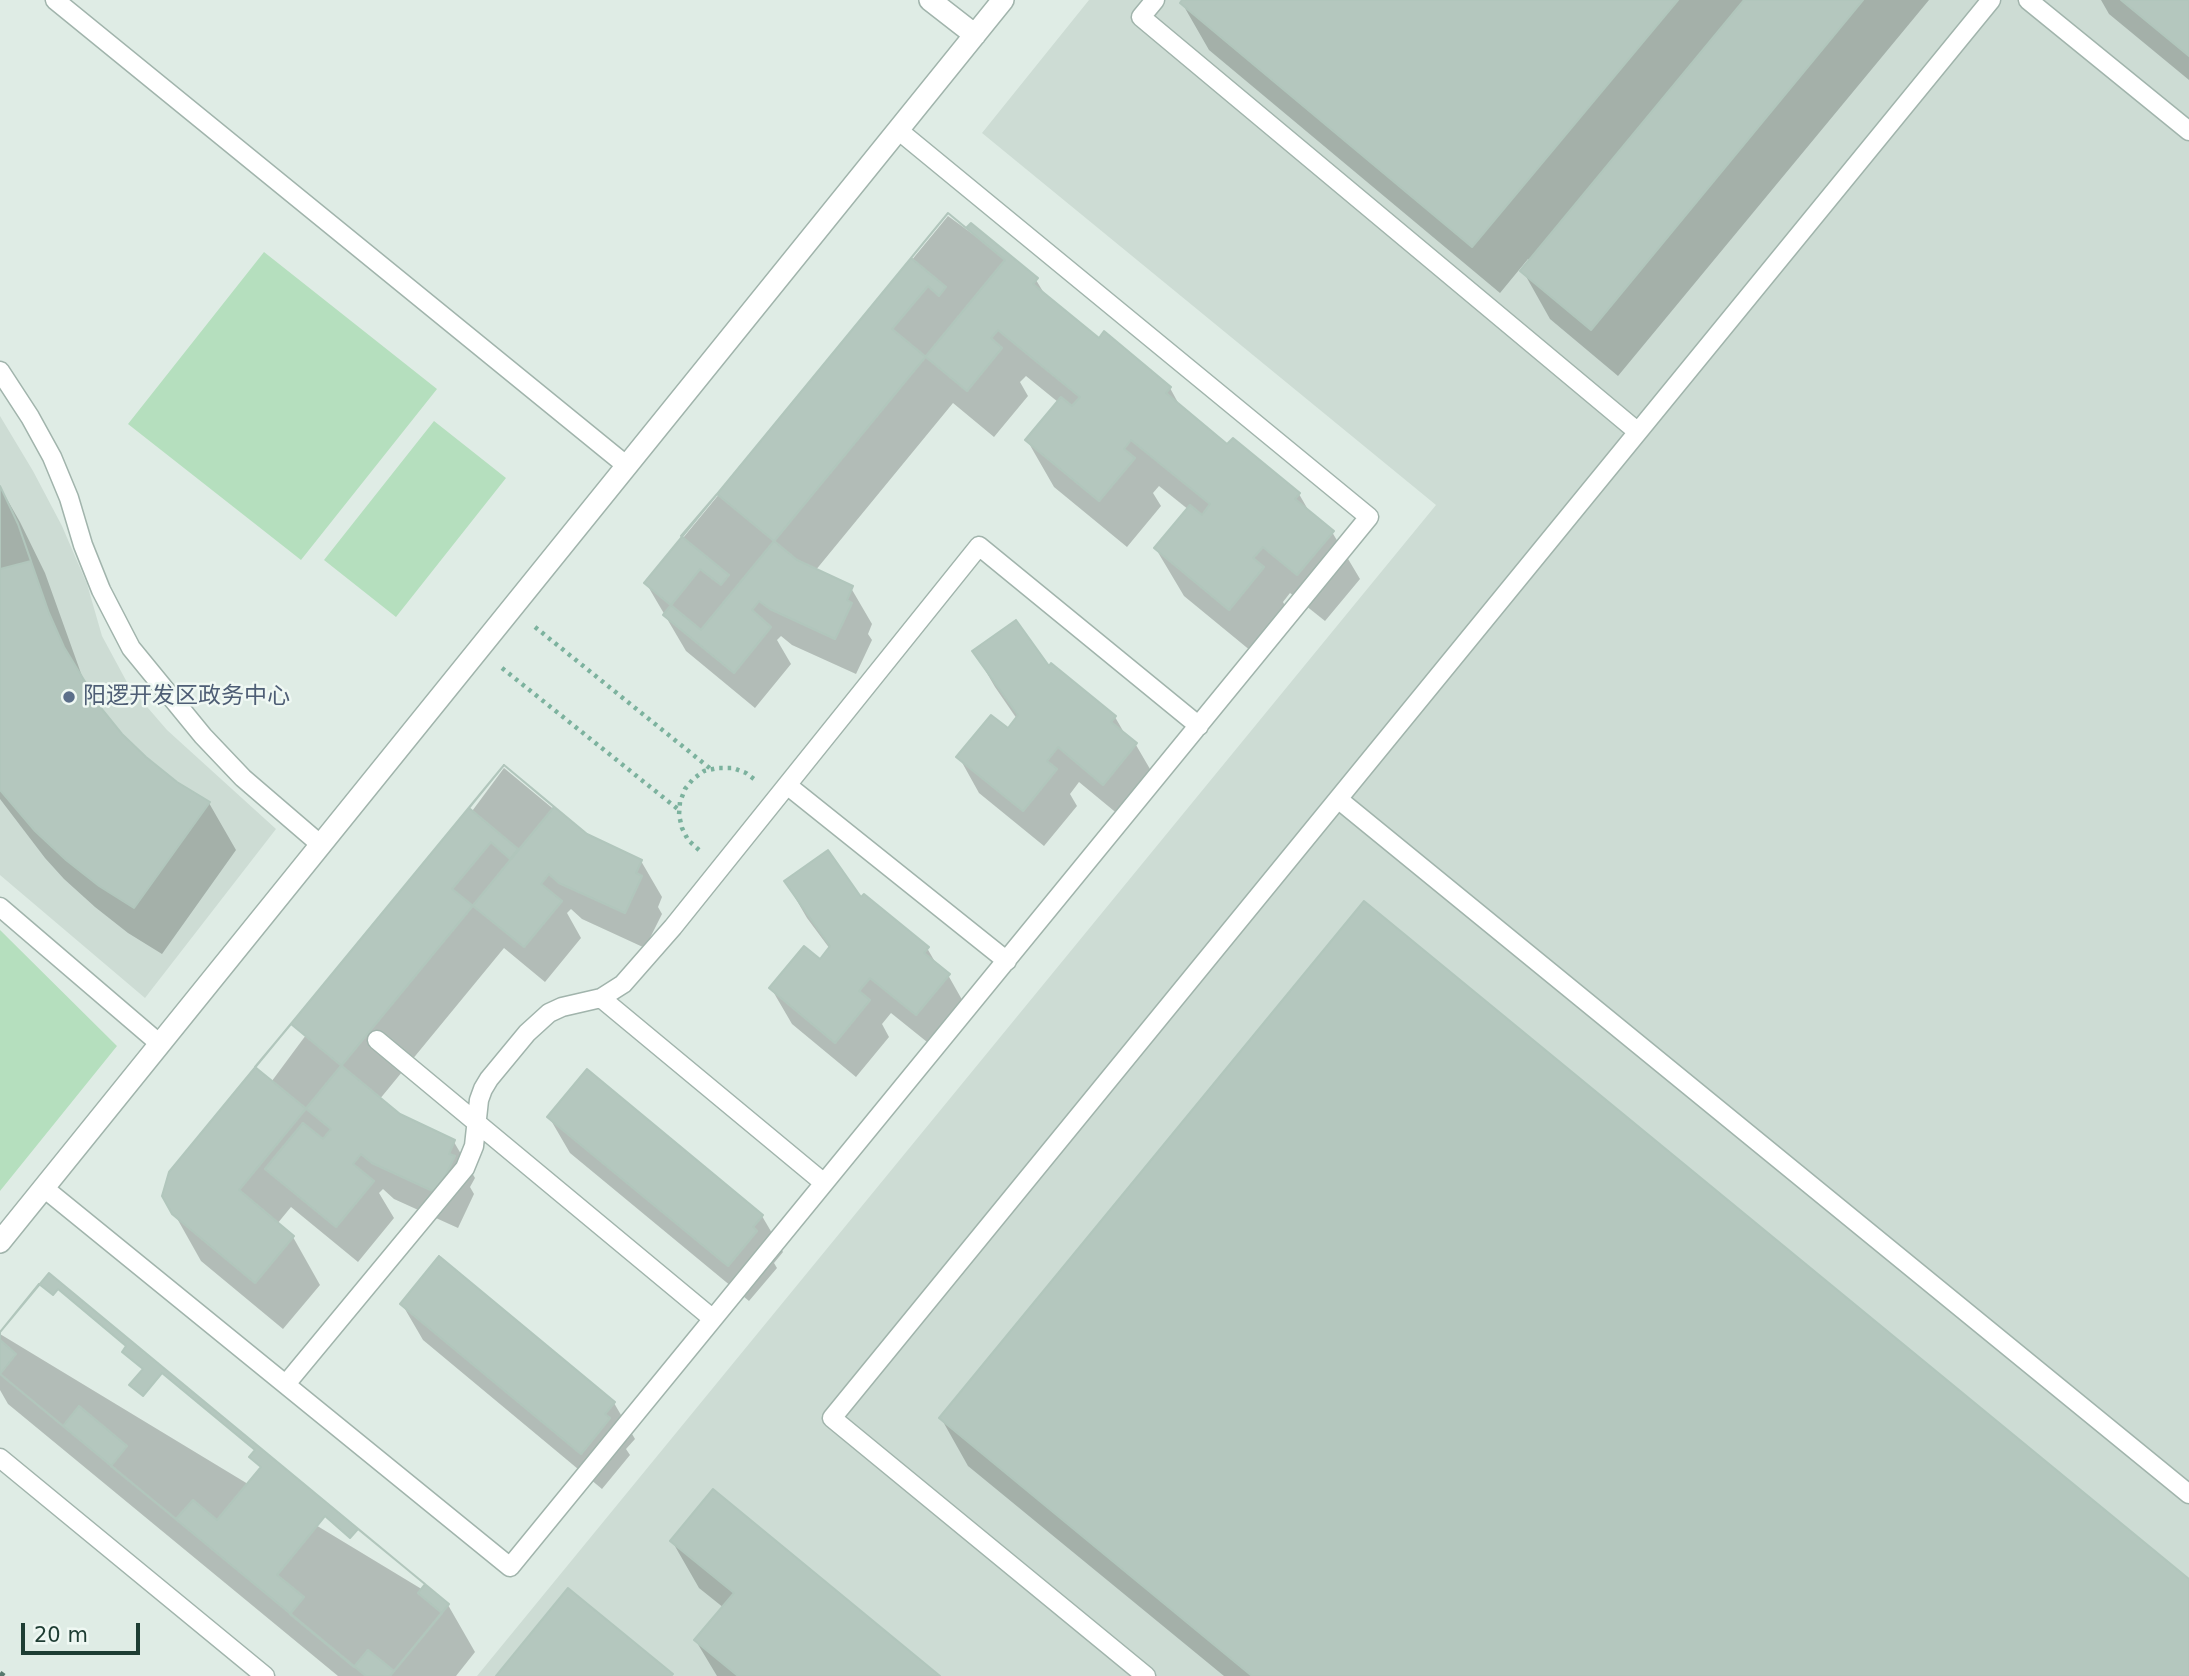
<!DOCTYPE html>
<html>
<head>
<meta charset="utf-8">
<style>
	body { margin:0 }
	#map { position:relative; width:2189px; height:1676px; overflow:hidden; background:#dfece5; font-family:"DejaVu Sans",sans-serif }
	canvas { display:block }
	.scale { position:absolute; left:21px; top:1623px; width:119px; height:32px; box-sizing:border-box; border:4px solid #1e3d33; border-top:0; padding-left:9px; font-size:21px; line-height:24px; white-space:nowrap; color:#1e3d33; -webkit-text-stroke:5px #eff8f3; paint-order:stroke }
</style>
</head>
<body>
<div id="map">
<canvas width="2189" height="1676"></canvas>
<div class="scale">20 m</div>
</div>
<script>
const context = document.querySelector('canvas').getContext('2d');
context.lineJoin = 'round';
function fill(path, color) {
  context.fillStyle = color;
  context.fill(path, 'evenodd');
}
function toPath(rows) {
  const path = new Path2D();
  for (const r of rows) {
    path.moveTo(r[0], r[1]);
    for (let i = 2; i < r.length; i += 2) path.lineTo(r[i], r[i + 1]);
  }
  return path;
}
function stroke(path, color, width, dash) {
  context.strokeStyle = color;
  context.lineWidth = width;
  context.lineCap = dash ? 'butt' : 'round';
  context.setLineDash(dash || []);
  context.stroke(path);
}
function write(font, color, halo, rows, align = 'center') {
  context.font = font + ' "DejaVu Sans","Noto Sans SC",sans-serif';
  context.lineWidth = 5;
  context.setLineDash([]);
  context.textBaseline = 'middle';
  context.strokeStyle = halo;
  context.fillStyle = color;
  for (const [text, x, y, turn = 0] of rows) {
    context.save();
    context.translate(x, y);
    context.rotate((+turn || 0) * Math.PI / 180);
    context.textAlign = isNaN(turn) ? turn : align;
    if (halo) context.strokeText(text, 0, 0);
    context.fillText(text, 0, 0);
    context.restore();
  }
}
fill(toPath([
	[1089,0,2189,0,2189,1676,477,1676,1436,505,982,133],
	[0,416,33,471,62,526,87,584,102,636,129,686,167,730,276,829,145,998,0,875]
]), '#cddcd4');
fill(toPath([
	[264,252,437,389,301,560,128,424],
	[434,421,506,478,396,617,324,560],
	[0,930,117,1046,0,1191]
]), '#b5dfbe');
fill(toPath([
	[1185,0,1929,0,1618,376,1550,319,1523,271,1531,261,1528,259,1500,293,1209,50,1182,3],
	[2101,0,2189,0,2189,80,2109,14],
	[948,216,1036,280,1047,298,1099,340,1170,388,1181,408,1228,446,1299,494,1310,513,1332,532,1360,579,1325,621,1290,593,1283,602,1290,615,1257,656,1184,596,1156,549,1189,510,1159,486,1153,493,1161,506,1127,547,1054,487,1027,440,1058,402,1026,376,1020,382,1028,396,994,437,953,403,815,571,851,588,872,624,868,634,872,640,856,674,792,645,781,636,777,640,791,664,755,708,686,651,646,583],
	[0,487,20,522,45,573,87,690,121,735,176,783,209,803,236,850,162,954,128,933,95,907,64,879,45,858,0,799],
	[974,651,1049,669,1052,665,1115,717,1126,736,1136,745,1157,781,1125,820,1079,782,1070,794,1077,806,1044,846,979,793,959,757,1008,730,1017,719,995,687],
	[504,768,586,836,641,861,662,897,658,907,662,914,645,948,582,919,571,909,567,913,581,938,545,982,504,948,379,1100,399,1116,454,1142,475,1178,470,1187,474,1194,458,1228,394,1199,383,1189,379,1193,394,1218,358,1262,291,1207,277,1224,293,1237,320,1285,283,1329,201,1261,174,1213],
	[786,882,861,900,927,948,938,967,948,975,969,1012,937,1050,891,1013,882,1024,889,1037,856,1077,792,1024,771,988,820,961,830,949,807,918],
	[549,1117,762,1216,783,1252,774,1263,777,1268,749,1301,570,1153],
	[402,1304,614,1403,635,1439,626,1449,630,1455,602,1489,423,1340],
	[0,1334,448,1605,475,1652,456,1676,338,1676,8,1404,0,1390],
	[941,1418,2189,1581,2189,1676,1224,1676,968,1466],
	[672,1541,938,1676,717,1676,696,1641,724,1608,699,1588]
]), '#0003');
const building = toPath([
	[1182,0,1678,0,1472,247,1180,3,1182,0],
	[1744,0,1863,0,1591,330,1520,271,1744,0],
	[2121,0,2189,0,2189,56,2121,0],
	[948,213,1005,260,701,630,644,583,948,213],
	[948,213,966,228,971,223,1038,278,1033,284,1099,338,1104,331,1171,387,1166,393,1227,444,1233,438,1300,493,1295,499,1334,531,1297,575,1263,547,1253,558,1264,567,1229,610,1154,548,1190,505,1202,515,1210,504,1131,440,1124,449,1135,458,1099,501,1025,440,1061,397,1072,406,1080,397,998,330,991,338,1002,348,967,391,892,329,928,286,939,296,946,287,911,258,948,213],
	[0,486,18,524,31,561,0,569,0,486],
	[0,486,18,524,49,613,64,647,101,708,122,734,146,757,177,782,210,802,134,908,99,886,66,860,35,831,0,790,0,486],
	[717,494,797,560,853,586,847,600,852,603,835,639,770,609,759,601,752,610,771,627,734,673,663,615,700,569,721,585,729,575,681,536,717,494],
	[1016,620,1049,666,1051,663,1116,716,1111,722,1137,743,1103,785,1058,747,1047,761,1057,769,1023,811,956,757,991,715,1008,728,1018,715,972,651,1016,620],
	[504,765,554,807,239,1190,294,1236,255,1283,172,1214,162,1196,169,1172,504,765],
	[504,765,587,834,642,860,636,873,642,876,625,913,559,883,549,874,541,884,562,901,524,947,452,889,491,842,510,859,518,849,469,808,504,765],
	[828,850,861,897,864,894,929,947,924,953,950,974,916,1015,870,978,859,991,870,1000,835,1043,769,988,804,946,820,959,830,946,784,881,828,850],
	[1364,901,2189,1579,2189,1676,1252,1676,939,1418,1364,901],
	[291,1024,400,1114,455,1140,449,1154,455,1156,437,1193,372,1163,361,1154,353,1164,374,1181,336,1227,265,1169,303,1123,323,1139,331,1129,255,1067,291,1024],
	[587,1069,763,1215,753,1227,757,1231,728,1266,547,1117,587,1069],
	[439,1256,615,1402,605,1414,610,1418,581,1454,400,1304,439,1256],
	[49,1273,449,1604,390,1676,366,1676,0,1374,0,1332,49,1273],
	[39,1284,53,1295,58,1289,126,1346,122,1352,143,1369,129,1385,143,1396,162,1373,255,1450,249,1457,261,1467,217,1520,193,1500,176,1519,111,1466,127,1446,79,1406,63,1426,0,1374,16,1354,0,1340,0,1332,39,1284],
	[713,1489,940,1676,738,1676,694,1640,734,1593,670,1541,713,1489],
	[325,1516,350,1538,358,1529,425,1584,418,1593,442,1613,394,1671,368,1650,354,1667,290,1614,304,1597,277,1575,325,1516],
	[568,1588,673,1674,671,1676,496,1676,568,1588]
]);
fill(building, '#b4c7be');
stroke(building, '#b1c6bc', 2);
const service = toPath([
	[55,0,627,466],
	[1155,0,1141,17,1638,432],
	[2028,0,2189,131],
	[0,371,30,417,52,457,69,498,83,545,101,590,131,648,203,736,243,778,321,845],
	[787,785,1007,961],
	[1338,799,2189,1494],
	[0,907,160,1044],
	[601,998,824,1183],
	[377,1040,713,1319],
	[44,1188,510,1567,1369,517,898,130],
	[286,1384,465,1168,474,1146,479,1100,483,1089,489,1079,527,1033,549,1013,562,1007,601,998,623,984,673,927,979,546,1199,726],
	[0,1458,265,1676],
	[1146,1676,832,1418,1991,0]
]);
const minor = toPath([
	[930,0,975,35],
	[0,1242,1003,0]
]);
stroke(service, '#a1b4ac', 21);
stroke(minor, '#a1b4ac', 24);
stroke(toPath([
	[535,627,712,770],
	[502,668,679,810],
	[699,850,688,840,682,828,679,815,680,802,685,789,693,779,704,771,718,768,733,768,746,773,754,779]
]), '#7cb29e', 4.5, [3.5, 5]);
stroke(service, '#fff', 18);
stroke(minor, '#fff', 21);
stroke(toPath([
	[0,1673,4,1676]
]), '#58796e', 5, [14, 7]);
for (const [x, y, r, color] of [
	[69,697,7,"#5c6f8a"]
]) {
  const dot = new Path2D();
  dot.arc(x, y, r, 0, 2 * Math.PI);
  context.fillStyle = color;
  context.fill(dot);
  stroke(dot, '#eff8f3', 2.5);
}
write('23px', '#4e5e75', '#eff8f3', [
	["阳逻开发区政务中心",83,697]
], 'left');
</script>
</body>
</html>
